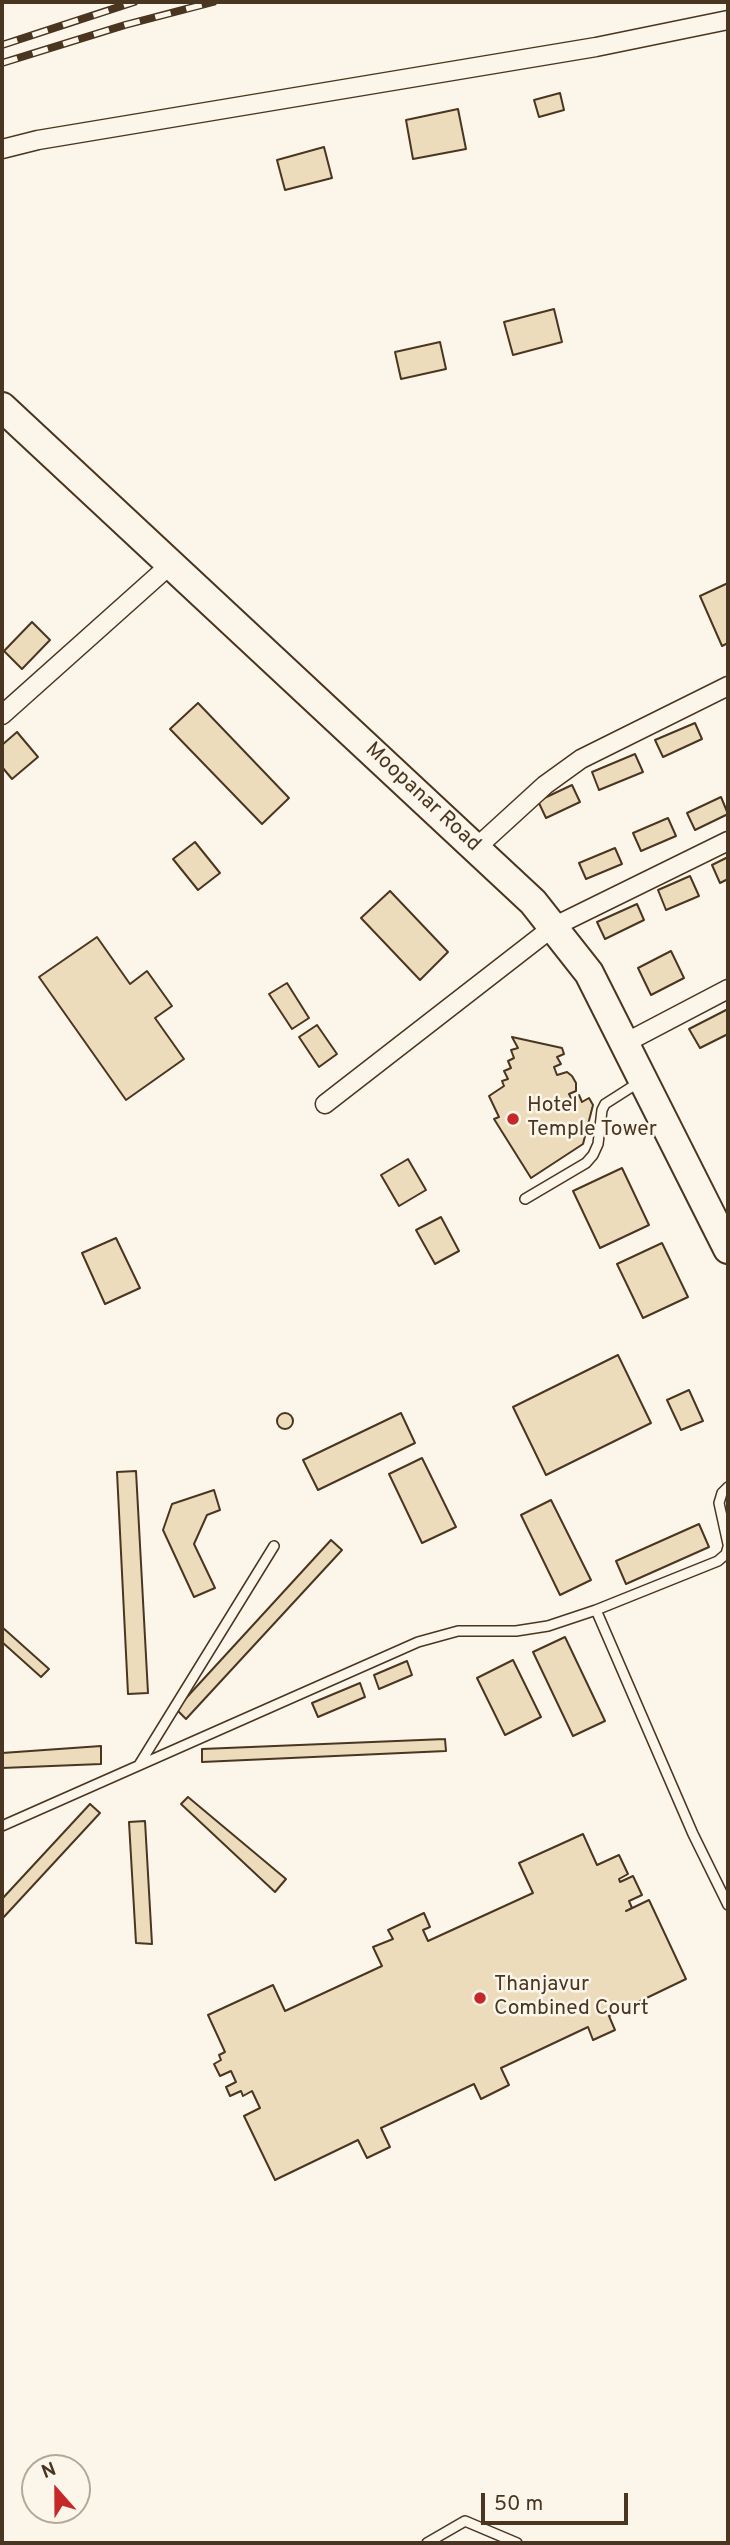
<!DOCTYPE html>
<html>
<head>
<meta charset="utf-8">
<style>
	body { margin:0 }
	#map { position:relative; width:730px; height:2545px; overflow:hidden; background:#fbf6e9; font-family:Overpass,sans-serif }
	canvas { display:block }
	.frame { position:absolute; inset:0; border:4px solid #4a3520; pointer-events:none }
	.north { position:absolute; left:21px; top:2454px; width:70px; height:70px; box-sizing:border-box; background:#fbf6e9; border:2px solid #b4a999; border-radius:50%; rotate:339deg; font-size:19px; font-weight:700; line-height:28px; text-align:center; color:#4a3520 }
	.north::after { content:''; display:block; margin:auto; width:24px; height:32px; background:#c62828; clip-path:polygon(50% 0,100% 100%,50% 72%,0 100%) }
	.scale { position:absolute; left:481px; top:2493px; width:147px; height:32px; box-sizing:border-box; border:4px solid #4a3520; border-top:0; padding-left:9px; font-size:21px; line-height:24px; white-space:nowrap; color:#4a3520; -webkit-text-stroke:5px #fbf6e9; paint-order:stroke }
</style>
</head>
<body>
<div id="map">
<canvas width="730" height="2545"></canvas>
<div class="frame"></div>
<div class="north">N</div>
<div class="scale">50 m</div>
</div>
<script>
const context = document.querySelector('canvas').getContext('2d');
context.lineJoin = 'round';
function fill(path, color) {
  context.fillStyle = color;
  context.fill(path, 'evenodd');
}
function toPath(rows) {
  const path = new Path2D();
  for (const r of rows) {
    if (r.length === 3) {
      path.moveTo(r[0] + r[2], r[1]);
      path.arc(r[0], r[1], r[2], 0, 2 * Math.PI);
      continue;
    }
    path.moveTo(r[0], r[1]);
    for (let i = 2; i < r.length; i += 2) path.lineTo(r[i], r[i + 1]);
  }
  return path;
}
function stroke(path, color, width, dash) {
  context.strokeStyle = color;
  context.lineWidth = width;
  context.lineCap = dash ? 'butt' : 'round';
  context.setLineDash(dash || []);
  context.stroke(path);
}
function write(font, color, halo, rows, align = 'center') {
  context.font = font + ' Overpass,sans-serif';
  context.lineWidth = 5;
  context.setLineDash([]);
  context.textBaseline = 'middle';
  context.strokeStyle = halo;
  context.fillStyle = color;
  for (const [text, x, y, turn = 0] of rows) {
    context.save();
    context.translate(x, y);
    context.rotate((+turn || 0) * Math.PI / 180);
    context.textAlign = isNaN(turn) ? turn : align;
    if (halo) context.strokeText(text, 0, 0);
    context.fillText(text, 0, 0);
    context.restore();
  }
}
const building = toPath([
	[560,93,564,110,539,117,534,100,560,93],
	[458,109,466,149,413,159,406,120,458,109],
	[324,147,332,178,285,190,277,160,324,147],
	[554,309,562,342,513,355,504,322,554,309],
	[440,342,446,369,401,379,395,352,440,342],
	[728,583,728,643,722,646,700,596,728,583],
	[32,622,50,640,22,669,4,651,32,622],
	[198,703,289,798,262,824,170,729,198,703],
	[695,723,702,739,663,757,655,740,695,723],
	[17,732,38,757,12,779,2,767,2,745,17,732],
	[635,754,643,772,599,790,592,772,635,754],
	[572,785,580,802,546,818,538,801,572,785],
	[721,797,728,814,695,830,687,813,721,797],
	[668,818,676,836,641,851,633,833,668,818],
	[195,842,220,873,198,890,173,859,195,842],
	[615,848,622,864,586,879,579,863,615,848],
	[728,857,728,879,720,883,712,865,728,857],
	[690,876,699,896,666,910,658,890,690,876],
	[390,891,448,952,420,980,361,918,390,891],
	[637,904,644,920,605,939,597,922,637,904],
	[97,937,130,984,147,971,172,1006,155,1018,184,1059,126,1100,39,977,97,937],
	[671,951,684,978,651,995,638,968,671,951],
	[287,983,309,1018,292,1029,269,994,287,983],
	[728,1009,728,1034,700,1048,689,1029,728,1009],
	[317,1025,337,1054,319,1067,299,1037,317,1025],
	[512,1037,562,1048,564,1054,557,1057,561,1064,554,1067,557,1075,567,1072,572,1076,576,1083,576,1091,569,1094,572,1100,579,1095,582,1102,589,1098,593,1105,583,1144,531,1178,494,1119,499,1117,489,1096,504,1086,502,1081,508,1079,504,1071,511,1068,508,1061,514,1058,511,1050,518,1048,512,1037],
	[408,1159,426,1190,399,1206,381,1175,408,1159],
	[622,1168,649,1225,600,1248,573,1191,622,1168],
	[441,1217,459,1251,435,1264,416,1230,441,1217],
	[116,1238,140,1288,105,1304,82,1253,116,1238],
	[662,1243,688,1297,643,1318,617,1264,662,1243],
	[618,1355,651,1423,546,1475,513,1407,618,1355],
	[689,1390,703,1421,681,1430,667,1400,689,1390],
	[285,1421,8],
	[401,1413,415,1443,318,1490,303,1460,401,1413],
	[422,1458,456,1527,422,1543,389,1474,422,1458],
	[136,1471,148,1693,128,1694,117,1472,136,1471],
	[214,1490,220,1510,207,1515,194,1544,215,1588,194,1597,163,1530,172,1504,214,1490],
	[551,1500,591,1580,560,1595,521,1515,551,1500],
	[699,1524,709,1547,626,1584,616,1561,699,1524],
	[331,1540,342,1550,186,1719,176,1709,331,1540],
	[2,1627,49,1669,41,1677,2,1642,2,1627],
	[565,1637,605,1721,573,1736,533,1652,565,1637],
	[513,1660,541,1717,505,1735,477,1678,513,1660],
	[407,1661,412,1675,379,1689,374,1675,407,1661],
	[360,1683,365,1697,318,1717,312,1703,360,1683],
	[445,1739,446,1751,202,1762,202,1749,445,1739],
	[101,1746,101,1764,2,1768,2,1753,101,1746],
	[188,1797,286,1879,275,1892,181,1804,188,1797],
	[90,1804,100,1813,2,1919,2,1899,90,1804],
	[145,1821,152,1944,136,1943,129,1822,145,1821],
	[583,1834,597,1865,619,1855,628,1874,619,1879,620,1882,633,1876,642,1895,629,1901,632,1908,626,1911,649,1900,686,1979,609,2016,615,2030,593,2040,588,2027,501,2068,509,2085,481,2099,474,2084,381,2128,390,2147,367,2158,358,2140,275,2180,244,2116,260,2108,252,2091,243,2096,241,2091,230,2096,226,2087,236,2082,231,2071,220,2076,214,2064,221,2060,219,2055,225,2052,208,2015,273,1985,285,2011,382,1966,373,1947,393,1939,388,1930,424,1913,430,1927,423,1930,428,1941,533,1893,519,1863,583,1834]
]);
fill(building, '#ecdcbc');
stroke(building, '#4a3520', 2);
const lane = toPath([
	[525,1199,586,1163,593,1155,598,1144,602,1110,605,1104,641,1081],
	[728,1487,722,1493,719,1503,728,1544],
	[728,1547,726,1554,718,1561,596,1610,693,1834,728,1905],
	[139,1765,274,1546],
	[2,1826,418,1642,458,1631,516,1631,548,1626,596,1610],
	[427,2543,465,2521,517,2543]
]);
const street = toPath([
	[2,149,38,140,596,47,728,20],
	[2,715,171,564],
	[476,848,545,785,581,759,728,686],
	[625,1043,728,989],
	[325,1104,553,927,728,841]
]);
const primary = toPath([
	[2,407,533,902,589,973,728,1249]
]);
stroke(lane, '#4a3520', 12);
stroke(street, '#4a3520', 21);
stroke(primary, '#4a3520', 32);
stroke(lane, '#fbf6e9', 9);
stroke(street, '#fbf6e9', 18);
stroke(primary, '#fbf6e9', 28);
const rail = toPath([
	[2,45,134,2],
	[2,63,125,25,213,2]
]);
stroke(rail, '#4a3520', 8);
stroke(rail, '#fbf6e9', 5, [16]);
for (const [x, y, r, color] of [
	[513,1119,7,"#c62828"],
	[480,1998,7,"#c62828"]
]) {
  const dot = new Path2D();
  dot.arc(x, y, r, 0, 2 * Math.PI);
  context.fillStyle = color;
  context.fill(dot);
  stroke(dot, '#fbf6e9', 2.5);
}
write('21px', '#4a3520', '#fbf6e9', [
	["Moopanar Road",422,798,43]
]);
write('21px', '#4a3520', '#fbf6e9', [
	["Hotel",527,1107],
	["Temple Tower",527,1131],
	["Thanjavur",494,1986],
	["Combined Court",494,2010]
], 'left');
</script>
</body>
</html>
